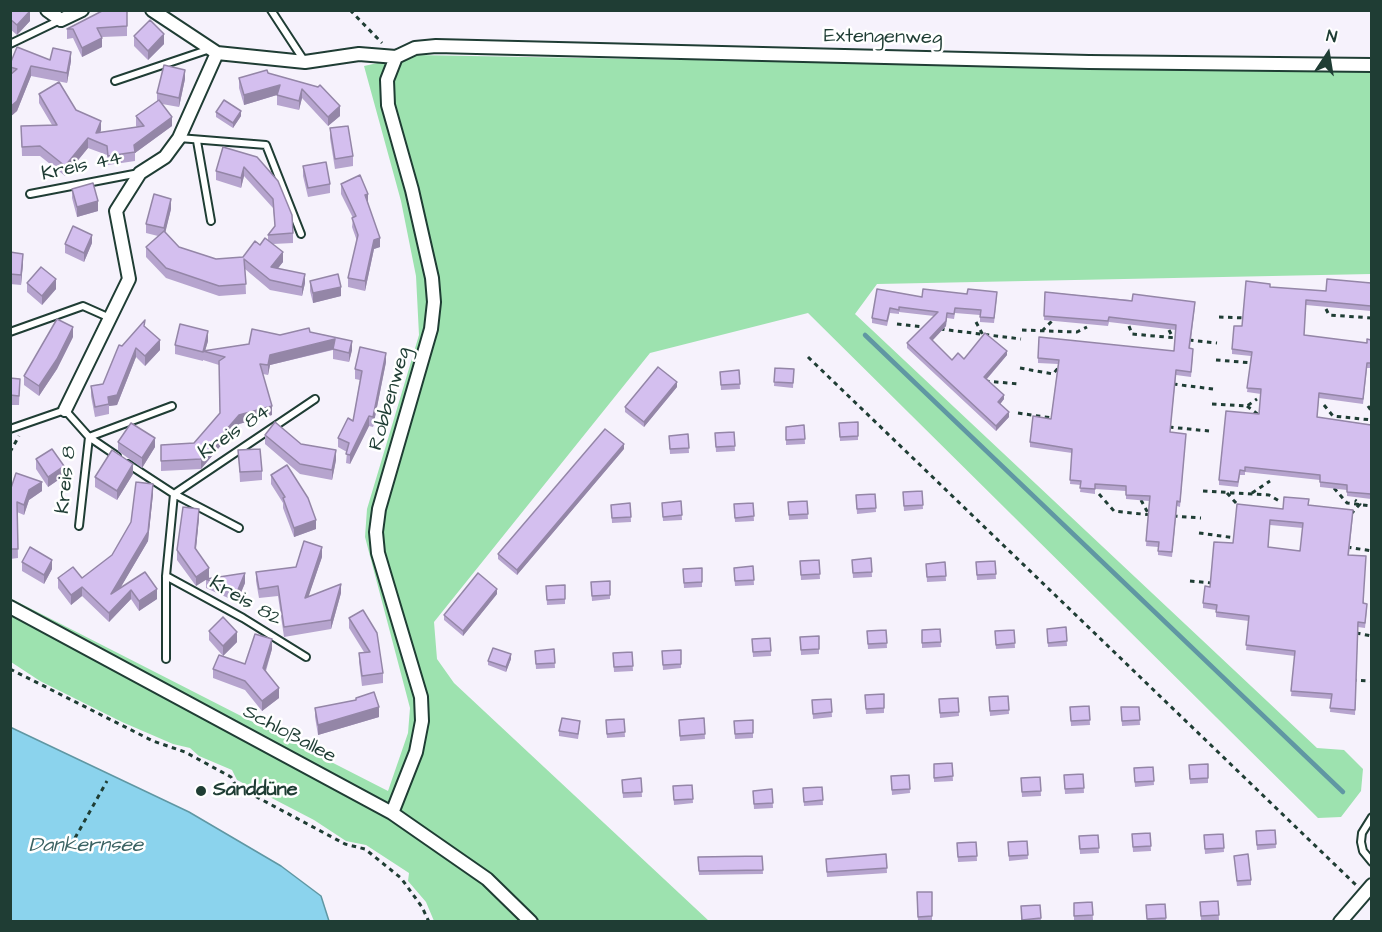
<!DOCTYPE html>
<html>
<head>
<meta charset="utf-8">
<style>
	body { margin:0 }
	#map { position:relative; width:1382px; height:932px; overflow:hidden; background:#f6f2fc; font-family:"Architects Daughter",sans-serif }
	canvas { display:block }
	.frame { position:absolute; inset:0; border:12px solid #1f3d34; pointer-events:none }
	.north { position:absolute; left:1298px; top:24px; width:60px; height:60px; -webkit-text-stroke:4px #fff; paint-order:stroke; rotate:12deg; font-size:16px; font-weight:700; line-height:24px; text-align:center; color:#1f3d34 }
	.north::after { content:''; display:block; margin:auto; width:21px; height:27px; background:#1f3d34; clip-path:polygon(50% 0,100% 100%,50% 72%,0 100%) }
</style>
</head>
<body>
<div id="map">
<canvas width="1382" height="932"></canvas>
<div class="frame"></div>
<div class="north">N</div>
</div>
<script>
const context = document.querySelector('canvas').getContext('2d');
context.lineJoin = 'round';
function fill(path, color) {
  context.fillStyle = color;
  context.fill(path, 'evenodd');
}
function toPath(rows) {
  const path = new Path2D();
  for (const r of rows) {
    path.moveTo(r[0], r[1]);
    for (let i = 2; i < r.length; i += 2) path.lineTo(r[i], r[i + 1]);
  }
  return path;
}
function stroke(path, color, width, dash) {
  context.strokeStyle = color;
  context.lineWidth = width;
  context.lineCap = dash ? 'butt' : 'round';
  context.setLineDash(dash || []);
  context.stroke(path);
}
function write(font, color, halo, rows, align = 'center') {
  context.font = font + ' "Architects Daughter",sans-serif';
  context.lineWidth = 5;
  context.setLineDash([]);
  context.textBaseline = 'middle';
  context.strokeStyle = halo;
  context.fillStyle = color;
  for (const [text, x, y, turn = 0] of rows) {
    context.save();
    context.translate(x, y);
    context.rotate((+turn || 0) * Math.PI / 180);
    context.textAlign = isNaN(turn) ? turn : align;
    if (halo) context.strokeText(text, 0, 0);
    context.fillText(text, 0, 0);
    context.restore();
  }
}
fill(toPath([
	[414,55,1371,72,1371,274,877,284,855,314,1317,748,1344,750,1363,769,1361,791,1341,817,1318,818,808,313,650,353,434,622,437,659,454,683,709,921,434,921,426,902,408,881,409,873,366,845,346,841,314,820,237,780,232,770,199,756,190,748,173,744,122,722,40,681,11,662,10,598,388,791,408,733,410,708,365,537,367,509,419,335,416,276,401,201,364,66]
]), '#9de2af');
const water = toPath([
	[10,727,189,812,281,866,321,896,329,921,11,921,10,727]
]);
fill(water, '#8bd3ed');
stroke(water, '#6097a3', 1.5);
stroke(toPath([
	[865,335,1343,792]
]), '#6097a3', 4.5);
const service = toPath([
	[271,10,305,62],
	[10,44,60,20],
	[115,81,210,49],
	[179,138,266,145,301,234],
	[197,141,211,221],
	[30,194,139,173],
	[10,332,83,306,110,318],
	[10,429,65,410,89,437,117,456],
	[128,464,174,494,239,528],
	[79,526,89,437,172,406],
	[166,576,243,618,306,657],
	[166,659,166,576,174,494,315,399],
	[1372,817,1362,833,1361,842,1363,851,1372,862]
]);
const minor = toPath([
	[47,10,61,20,82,10],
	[152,10,217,53,305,62,359,54,396,57,415,48,436,46,1089,62,1372,65],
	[65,410,129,279,116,211,140,173,165,157,179,138,217,53],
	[10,607,392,813,487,879,531,922],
	[392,813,416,752,422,721,421,697,378,553,376,532,379,509,431,329,434,302,432,278,412,190,388,105,387,80,396,57],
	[1340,922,1372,885]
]);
stroke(service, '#1f3d34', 10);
stroke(minor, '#1f3d34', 16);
stroke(toPath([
	[350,10,382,43],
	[1326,309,1329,315,1372,318],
	[1219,317,1245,318],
	[976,322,983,335],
	[897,324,924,327],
	[1129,326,1132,334,1177,338],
	[940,329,1021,339],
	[1022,330,1077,332,1087,327],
	[1169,330,1173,338],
	[1042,331,1052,321],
	[1189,340,1217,343],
	[808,357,1356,885],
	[1216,360,1253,363],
	[1020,368,1053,374,1059,367],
	[985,381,1019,384],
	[1173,384,1213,389],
	[1212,404,1247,406,1257,399],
	[1324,405,1333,416,1372,420],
	[1247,406,1260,416],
	[1368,406,1372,412],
	[1018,413,1052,418],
	[1169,427,1209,431],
	[10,452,19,436],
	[1334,488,1347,503,1372,506],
	[1203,491,1269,495,1281,502],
	[1227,493,1237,504],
	[1252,493,1270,481],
	[1099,494,1114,511,1151,515],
	[1141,500,1149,515],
	[1351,514,1360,504,1355,500],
	[1173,516,1201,518],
	[1199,533,1236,538],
	[1347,547,1372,551],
	[1190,581,1212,583],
	[1356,633,1372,636],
	[10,669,153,741,185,752,231,777,236,786,345,844,365,849,401,878,422,907,429,922],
	[1352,680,1372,681],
	[75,838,107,781]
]), '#1f3d34', 3, [4.5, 4.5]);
stroke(service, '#fff', 6);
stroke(minor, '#fff', 12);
fill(toPath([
	[10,10,30,21,17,35,10,29],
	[127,26,127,36,102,37,102,47,82,57,73,38,67,39,67,29],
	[134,36,164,44,148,60,134,46],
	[50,60,71,61,67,83,31,76,17,111,10,117,10,64],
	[268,73,318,87,340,116,328,126,302,98,299,110,277,105,277,95,244,105,239,88,239,78],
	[185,79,179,107,162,104,172,126,135,153,135,161,108,165,107,155,88,148,65,176,40,156,22,156,21,126,52,125,39,103,39,94,76,110,101,130,100,133,137,127,136,126,136,116,157,101,157,93],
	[216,112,241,116,233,128,216,117],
	[330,128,353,156,353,166,335,169,330,138],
	[257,157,293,233,293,243,273,244,283,262,278,268,305,283,302,296,270,290,245,269,246,294,219,296,166,278,146,257,146,247,158,236,146,233,146,224,171,209,165,232,179,247,216,259,243,257,268,240,268,235,275,226,273,208,244,176,241,188,216,180,216,171],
	[303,166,330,184,330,193,308,197,303,176],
	[341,184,368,203,380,247,374,249,365,291,348,287,348,278,357,241,352,227,353,218,341,194],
	[72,189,98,211,77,217,72,198],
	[92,243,84,262,65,253,65,244],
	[10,252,23,263,21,285,10,284],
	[310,281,341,296,313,303,310,291],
	[27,283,56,289,42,305,27,292],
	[1371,283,1371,311,1306,305,1304,335,1367,343,1371,340,1371,368,1367,368,1363,404,1319,398,1317,418,1371,425,1371,499,1347,496,1347,490,1320,487,1320,480,1245,472,1245,475,1240,475,1238,487,1219,485,1219,480,1259,414,1261,394,1247,392,1251,356,1232,354,1232,349,1242,326,1270,287,1326,291],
	[877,289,922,297,967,294,997,296,994,323,980,322,980,315,955,313,954,319,947,318,946,326,932,341,952,360,1007,355,987,379,1004,399,1000,404,1009,417,996,431,907,348,907,343,934,316,899,312,899,314,890,313,887,326,872,323,872,318],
	[1045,292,1195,306,1190,348,1193,353,1191,377,1176,375,1170,433,1186,434,1180,507,1177,506,1172,557,1158,555,1158,547,1146,546,1149,501,1126,499,1126,491,1095,489,1095,494,1080,492,1081,485,1070,484,1072,453,1030,447,1030,442,1051,419,1058,364,1038,363,1038,358,1174,351,1176,330,1109,322,1108,326,1044,320],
	[145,327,160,350,145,366,136,357,117,405,109,406,109,414,95,417,91,396,91,386,103,384,122,346],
	[310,332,352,350,349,362,333,359,333,350,270,365,268,375,263,374,272,415,239,424,201,469,161,471,161,445,194,443,220,413,219,365,203,360,203,361,175,354,175,345,208,341,205,351,249,344,280,335],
	[73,337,57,369,39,396,24,385,24,376],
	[386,362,373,427,369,426,350,464,346,463,347,452,338,447,338,438,353,421,360,380,355,379,355,369],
	[775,368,794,369,793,388,774,386],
	[739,370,740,389,721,390,720,372],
	[10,378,20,379,19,405,10,405],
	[677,387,644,427,625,412,625,407],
	[858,422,858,440,840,441,839,423],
	[804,425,805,444,786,445,786,427],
	[734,432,735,451,716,452,715,433],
	[688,434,689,453,670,454,669,436],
	[265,435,301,444,336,460,332,480,300,474,265,444],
	[118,442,155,447,142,468,118,451],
	[624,449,517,575,498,559,498,554],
	[238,450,262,471,262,480,240,482],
	[36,459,64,476,48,487,36,469],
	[133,474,117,500,95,487,95,477],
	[271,475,316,529,294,537,283,508,283,503,271,484],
	[10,491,42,491,29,500,24,515,17,512,18,558,10,559],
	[922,491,923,509,904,511,903,492],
	[153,494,148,541,120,588,145,572,157,599,139,611,131,599,109,622,82,596,71,605,58,588,58,578,82,578,112,555],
	[875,494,876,512,857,514,856,495],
	[681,501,682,520,663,521,662,503],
	[807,501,808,519,789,520,788,502],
	[630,503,631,522,612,523,611,505],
	[753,503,754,521,735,522,734,504],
	[1309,505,1353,515,1349,555,1364,603,1367,608,1365,628,1358,627,1355,715,1330,712,1331,699,1291,696,1295,656,1246,650,1249,621,1216,617,1216,610,1203,608,1203,603,1210,587,1233,543,1283,509],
	[1270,525,1303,528,1300,551,1268,547],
	[199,518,196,549,209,578,207,578,245,583,237,602,206,588,206,579,196,586,177,560,177,550],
	[322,557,308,597,341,593,331,629,284,637,278,596,259,598,256,581,256,572,296,567],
	[871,558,872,577,853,578,852,560],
	[819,560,820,579,801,580,800,561],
	[995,561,996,579,977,580,976,562],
	[22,562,52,569,44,584,22,571],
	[945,562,946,581,927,582,926,564],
	[753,566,754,585,735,586,734,568],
	[702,568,702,587,684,588,683,569],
	[610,581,610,599,592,601,591,582],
	[565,585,565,604,547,605,546,586],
	[497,594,463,636,444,620,444,615],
	[363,610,383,673,383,683,362,686,359,662,359,653,364,652,349,628,349,618],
	[1066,627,1067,646,1048,647,1047,629],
	[940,629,941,647,922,648,922,630],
	[886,630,887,648,868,649,867,631],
	[1014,630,1015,648,996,649,995,631],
	[209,631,237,642,223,656,209,640],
	[819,636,819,654,801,655,800,637],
	[770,638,771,656,753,657,752,639],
	[272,649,266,671,279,698,262,711,245,690,213,678,213,669,245,664],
	[554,649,555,668,536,669,535,651],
	[681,650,681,668,663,670,662,651],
	[632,652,633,671,614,672,613,653],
	[511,659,506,672,488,665,488,661],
	[884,694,884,713,866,714,865,695],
	[1008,696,1009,714,990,716,989,697],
	[356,698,379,717,318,735,315,717,315,708,356,701],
	[958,698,959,716,940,718,939,699],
	[831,699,832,717,813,719,812,700],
	[1089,706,1090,725,1071,726,1070,707],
	[1121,707,1139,707,1140,725,1122,726],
	[704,718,705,739,680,741,679,725],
	[624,719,625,737,607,738,606,720],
	[753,720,753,738,735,739,734,721],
	[580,725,578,739,559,736,559,731],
	[952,763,953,781,934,782,934,764],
	[1208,764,1208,783,1190,784,1189,765],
	[1153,767,1154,785,1135,787,1134,768],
	[1083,774,1084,793,1065,794,1064,775],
	[909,775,910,793,892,795,891,776],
	[1040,777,1041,796,1022,797,1021,778],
	[641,778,642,797,623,798,622,780],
	[692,785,693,803,674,805,673,786],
	[822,787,823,805,804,806,803,788],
	[772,789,773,808,754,809,753,791],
	[1275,830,1276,848,1257,850,1256,831],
	[1150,833,1151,851,1133,852,1132,834],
	[1223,834,1224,852,1205,854,1204,835],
	[1098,835,1099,853,1080,854,1079,836],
	[1027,841,1028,859,1009,861,1008,842],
	[976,842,977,861,958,862,957,843],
	[886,854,887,873,827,877,826,859],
	[762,856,763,874,699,875,698,857],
	[1234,856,1251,880,1251,885,1237,886],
	[917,892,932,892,932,921,918,921],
	[1218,901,1219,920,1201,921,1200,902],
	[1092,902,1093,920,1074,921,1074,903],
	[1165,904,1166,921,1147,921,1146,905],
	[1040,905,1041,921,1021,921,1021,906]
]), '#b6a4ce');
fill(toPath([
	[30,11,30,21,17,35,17,25],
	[164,34,164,44,148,60,148,51],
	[102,38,102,47,82,57,82,48],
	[71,52,71,61,67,83,67,73],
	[31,66,31,76,17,111,10,117,10,107],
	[185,70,185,79,179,107,179,98],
	[280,85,280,94,244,105,244,95],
	[302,89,302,98,299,110,299,101],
	[340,106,340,116,328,126,328,117],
	[241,111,241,116,233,128,233,123],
	[172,117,172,126,135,153,134,145],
	[101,121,101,130,96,143,96,133],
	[88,138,88,148,65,176,65,166],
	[244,167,244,176,241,188,241,178],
	[368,194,368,203,365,205,365,195],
	[171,199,171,209,164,238,164,228],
	[98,201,98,211,77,217,77,207],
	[92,235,92,243,84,262,84,253],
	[380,238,380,247,374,249,365,291,365,281,374,240],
	[283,252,283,262,271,277,271,267],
	[23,254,23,263,21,285,21,275],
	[305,274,305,283,302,296,302,287],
	[56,279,56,289,42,305,42,296],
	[341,287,341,296,313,303,313,293],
	[947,313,946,326,930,343,930,338],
	[73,327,73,337,57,369,39,396,39,386],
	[208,331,208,341,205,351,203,351,203,361,203,352],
	[335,339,335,349,270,365,268,375,268,365,270,355],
	[160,340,160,350,145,366,145,356],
	[352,341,352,350,349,362,349,353],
	[136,348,136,357,117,405,109,406,108,397],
	[1007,351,1007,355,984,382,984,377],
	[386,353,386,362,373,427,373,417],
	[677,382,677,387,644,427,644,422],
	[1004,395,1004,399,998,407,998,402],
	[272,406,272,415,239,424,201,469,201,459,239,415],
	[1009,412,1009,417,996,431,996,426],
	[369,416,369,426,350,464,350,455],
	[155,438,155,447,142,468,142,458],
	[624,444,624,449,517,575,517,570],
	[336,450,336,460,332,480,332,470],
	[133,464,133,474,117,500,117,491],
	[64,466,64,476,48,487,48,477],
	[42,482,42,491,29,500,24,515,24,505,29,490],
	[153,484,153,494,148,541,111,604,111,594],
	[199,509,199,518,195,558,195,548],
	[316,520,316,529,294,537,294,528],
	[322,547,322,557,305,607,305,598],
	[52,560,52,569,44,584,44,575],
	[209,568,209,578,196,586,196,577],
	[245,573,245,583,237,602,237,592],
	[341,584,341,593,331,629,331,620],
	[82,587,82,596,71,605,71,595],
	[157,589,157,599,139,611,139,601],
	[497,589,497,594,463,636,463,631],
	[131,590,131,599,109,622,109,613],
	[237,632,237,642,223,656,223,646],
	[272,639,272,649,263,678,263,668],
	[511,654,511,659,506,672,506,667],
	[279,688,279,698,262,711,262,701],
	[379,707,379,717,318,735,318,725]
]), '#9486a7');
const building = toPath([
	[10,10,29,10,30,11,17,25,10,19,10,10],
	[104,10,127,10,127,26,97,28,102,38,82,48,73,29,67,29,104,10],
	[150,20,164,34,148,51,134,36,150,20],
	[17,47,50,60,53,48,71,52,67,73,31,66,17,101,10,107,10,75,17,69,10,67,10,64,17,47],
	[164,65,185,70,179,98,157,93,164,65],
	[267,70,268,73,318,87,320,85,340,106,328,117,302,89,299,101,277,95,280,85,244,95,239,78,267,70],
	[59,82,76,110,101,121,96,133,144,126,136,116,159,100,172,117,134,145,135,152,108,156,107,146,88,138,65,166,40,146,22,147,21,126,57,125,39,94,59,82],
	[224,100,241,111,233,123,216,112,224,100],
	[348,126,353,156,335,159,330,128,348,126],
	[223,147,257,157,278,181,292,215,293,233,268,235,275,226,273,199,244,167,241,178,216,171,223,147],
	[326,162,330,184,308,188,303,166,326,162],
	[360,175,368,194,365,195,380,238,374,240,365,281,348,278,358,235,352,218,356,216,341,184,360,175],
	[93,183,98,201,77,207,72,189,93,183],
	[154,194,171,199,164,228,146,224,154,194],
	[73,226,92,235,84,253,65,244,73,226],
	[164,231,179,247,216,259,243,257,255,241,260,245,265,238,283,252,271,267,305,274,302,287,270,280,244,259,246,284,219,286,166,268,146,247,164,231],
	[10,252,23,254,21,275,10,274,10,252],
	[41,267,56,279,42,296,27,283,41,267],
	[338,274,341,287,313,293,310,281,338,274],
	[1327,279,1371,283,1371,306,1306,300,1304,335,1367,343,1367,339,1371,340,1371,363,1367,363,1363,399,1319,393,1317,417,1371,425,1371,494,1347,492,1347,485,1320,482,1320,475,1245,467,1245,471,1240,470,1238,482,1219,480,1226,411,1259,414,1261,389,1247,388,1252,352,1232,349,1234,326,1242,326,1246,281,1270,284,1270,287,1326,291,1327,279],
	[877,289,922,297,923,289,967,294,968,289,997,292,994,318,980,317,981,310,955,308,954,314,947,313,946,321,930,338,952,360,958,353,964,359,985,333,1007,351,984,377,1004,395,998,402,1009,412,996,426,907,343,938,312,899,307,899,310,890,308,887,321,872,318,877,289],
	[1045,292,1132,301,1133,294,1195,302,1189,348,1193,349,1191,372,1176,370,1170,432,1186,434,1180,502,1177,501,1172,552,1158,551,1159,542,1146,541,1150,496,1126,495,1126,486,1095,484,1095,489,1080,488,1081,481,1070,480,1072,449,1030,442,1033,416,1051,419,1059,360,1038,358,1039,337,1174,351,1176,325,1109,317,1108,321,1044,316,1045,292],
	[57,319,73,327,57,359,39,386,24,376,57,319],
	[145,320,144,326,160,340,145,356,136,348,117,395,108,397,109,404,95,407,91,386,103,384,119,345,122,346,145,320],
	[180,324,208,331,203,352,175,345,180,324],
	[309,328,310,332,352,341,349,353,333,349,335,339,270,355,268,365,260,364,272,406,239,415,201,459,161,461,161,445,194,443,220,413,219,361,225,357,203,351,249,344,252,329,280,335,309,328],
	[360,347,386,353,373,417,369,416,350,455,346,454,349,443,338,438,348,418,353,421,362,371,355,369,360,347],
	[658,367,677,382,644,422,625,407,658,367],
	[775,368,794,369,793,383,774,382,775,368],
	[739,370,740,384,721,385,720,372,739,370],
	[10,378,20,379,19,396,10,395,10,378],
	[275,422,301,444,336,450,332,470,300,464,265,435,275,422],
	[858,422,858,436,840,437,839,423,858,422],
	[131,423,155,438,142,458,118,442,131,423],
	[804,425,805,439,786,440,786,427,804,425],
	[605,429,624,444,517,570,498,554,605,429],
	[734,432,735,446,716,447,715,433,734,432],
	[688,434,689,448,670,449,669,436,688,434],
	[52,449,64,466,48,477,36,459,52,449],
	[260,449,262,471,240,472,238,450,260,449],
	[112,450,133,464,117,491,95,477,112,450],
	[287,465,308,498,316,520,294,528,283,498,285,497,271,475,287,465],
	[16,473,42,482,29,490,24,505,17,502,18,549,10,549,10,491,16,473],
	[136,482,153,484,148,532,111,594,145,572,157,589,139,601,131,590,109,613,82,587,71,595,58,578,73,567,82,578,112,555,131,522,136,482],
	[922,491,923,505,904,506,903,492,922,491],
	[875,494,876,508,857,509,856,495,875,494],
	[1284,497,1309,499,1308,505,1353,510,1348,555,1366,556,1363,603,1367,604,1365,623,1358,622,1355,710,1330,708,1332,694,1291,691,1295,651,1246,645,1249,616,1216,612,1217,605,1203,603,1205,586,1210,587,1214,542,1233,543,1237,504,1283,509,1284,497],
	[1270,520,1303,523,1300,551,1268,547,1270,520],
	[681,501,682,515,663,517,662,503,681,501],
	[807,501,808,514,789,515,788,502,807,501],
	[630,503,631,517,612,518,611,505,630,503],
	[753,503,754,516,735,518,734,504,753,503],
	[183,507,199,509,195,548,209,568,196,577,177,550,183,507],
	[304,541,322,547,305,598,341,584,331,620,284,627,278,586,259,589,256,572,296,567,304,541],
	[30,547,52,560,44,575,22,562,30,547],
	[871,558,872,572,853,573,852,560,871,558],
	[819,560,820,574,801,575,800,561,819,560],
	[995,561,996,574,977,575,976,562,995,561],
	[945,562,946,576,927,577,926,564,945,562],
	[753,566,754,580,735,581,734,568,753,566],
	[702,568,702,582,684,583,683,569,702,568],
	[245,573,237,592,206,579,245,573],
	[478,573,497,589,463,631,444,615,478,573],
	[610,581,610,595,592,596,591,582,610,581],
	[565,585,565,599,547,600,546,586,565,585],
	[363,610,377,633,383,673,362,676,359,653,370,652,349,618,363,610],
	[223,617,237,632,223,646,209,631,223,617],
	[1066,627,1067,641,1048,643,1047,629,1066,627],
	[940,629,941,642,922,643,922,630,940,629],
	[886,630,887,643,868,644,867,631,886,630],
	[1014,630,1015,643,996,645,995,631,1014,630],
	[255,634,272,639,263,668,279,688,262,701,245,681,213,669,219,655,245,664,255,634],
	[819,636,819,649,801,650,800,637,819,636],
	[770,638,771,651,753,652,752,639,770,638],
	[493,648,511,654,506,667,488,661,493,648],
	[554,649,555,663,536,664,535,651,554,649],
	[681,650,681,664,663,665,662,651,681,650],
	[632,652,633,666,614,667,613,653,632,652],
	[374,692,379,707,318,725,315,708,356,700,356,698,374,692],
	[884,694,884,708,866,709,865,695,884,694],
	[1008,696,1009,710,990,711,989,697,1008,696],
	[958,698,959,712,940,713,939,699,958,698],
	[831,699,832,712,813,714,812,700,831,699],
	[1089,706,1090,720,1071,721,1070,707,1089,706],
	[1121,707,1139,707,1140,720,1122,721,1121,707],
	[562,718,580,721,578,734,559,731,562,718],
	[704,718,705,734,680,736,679,720,704,718],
	[624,719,625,732,607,734,606,720,624,719],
	[753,720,753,733,735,734,734,721,753,720],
	[952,763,953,776,934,778,934,764,952,763],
	[1208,764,1208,778,1190,779,1189,765,1208,764],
	[1153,767,1154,781,1135,782,1134,768,1153,767],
	[1083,774,1084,788,1065,789,1064,775,1083,774],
	[909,775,910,789,892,790,891,776,909,775],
	[1040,777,1041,791,1022,792,1021,778,1040,777],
	[641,778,642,792,623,793,622,780,641,778],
	[692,785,693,799,674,800,673,786,692,785],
	[822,787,823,800,804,802,803,788,822,787],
	[772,789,773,803,754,804,753,791,772,789],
	[1275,830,1276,844,1257,845,1256,831,1275,830],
	[1150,833,1151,846,1133,847,1132,834,1150,833],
	[1223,834,1224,848,1205,849,1204,835,1223,834],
	[1098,835,1099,848,1080,849,1079,836,1098,835],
	[1027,841,1028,855,1009,856,1008,842,1027,841],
	[976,842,977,856,958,857,957,843,976,842],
	[886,854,887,868,827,872,826,859,886,854],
	[1248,854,1251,880,1237,881,1234,856,1248,854],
	[762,856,763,870,699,871,698,857,762,856],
	[917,892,932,892,932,916,918,917,917,892],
	[1218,901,1219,915,1201,916,1200,902,1218,901],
	[1092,902,1093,915,1074,916,1074,903,1092,902],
	[1165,904,1166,918,1147,919,1146,905,1165,904],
	[1040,905,1041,918,1022,920,1021,906,1040,905]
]);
fill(building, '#d4bfef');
stroke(building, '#9486a7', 1.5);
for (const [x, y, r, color] of [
	[201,791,6,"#1f3d34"]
]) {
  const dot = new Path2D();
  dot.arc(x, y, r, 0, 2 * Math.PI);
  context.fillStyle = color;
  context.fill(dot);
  stroke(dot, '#fff', 2);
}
write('20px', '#1f3d34', '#fff', [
	["Extengenweg",883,38,1],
	["Kreis 44",82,167,-12],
	["Robbenweg",391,399,-74],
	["Kreis 84",235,433,-34],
	["Kreis 8",67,480,-84],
	["Kreis 82",245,602,30],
	["Schloßallee",289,735,28]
]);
write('bold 20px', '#1f3d34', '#fff', [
	["Sanddüne",213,791]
], 'left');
write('italic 21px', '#3a6262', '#fff', [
	["Dankernsee",86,847]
]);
</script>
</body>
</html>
